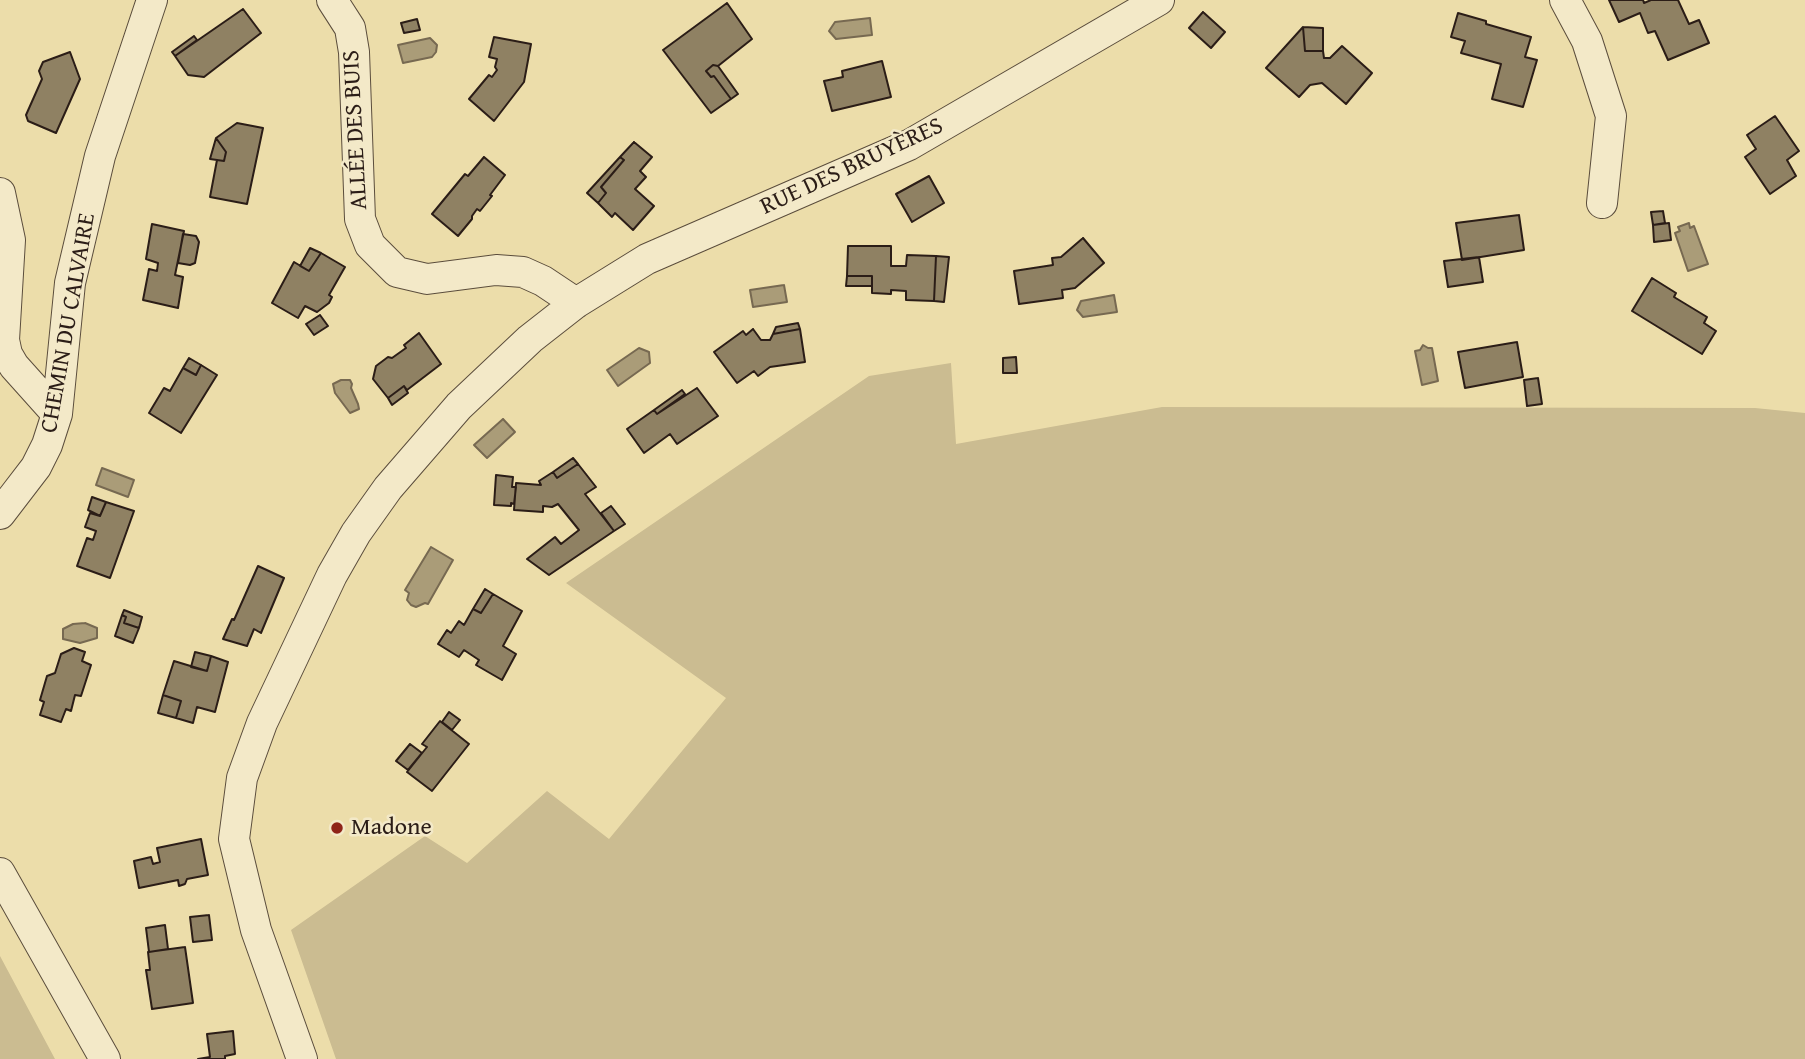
<!DOCTYPE html>
<html>
<head>
<meta charset="utf-8">
<style>
	body { margin:0 }
	canvas { display:block; background:#ecddaa }
</style>
</head>
<body>
<canvas width="1805" height="1059"></canvas>
<script>
const context = document.querySelector('canvas').getContext('2d');
context.lineJoin = 'round';
function fill(path, color) {
  context.fillStyle = color;
  context.fill(path, 'evenodd');
}
function toPath(rows) {
  const path = new Path2D();
  for (const r of rows) {
    path.moveTo(r[0], r[1]);
    for (let i = 2; i < r.length; i += 2) path.lineTo(r[i], r[i + 1]);
  }
  return path;
}
function stroke(path, color, width, dash) {
  context.strokeStyle = color;
  context.lineWidth = width;
  context.lineCap = dash ? 'butt' : 'round';
  context.setLineDash(dash || []);
  context.stroke(path);
}
function write(font, color, halo, rows, align = 'center') {
  context.font = font + ' "Gentium Book Plus",serif';
  context.lineWidth = 5;
  context.setLineDash([]);
  context.textBaseline = 'middle';
  context.strokeStyle = halo;
  context.fillStyle = color;
  for (const [text, x, y, turn = 0] of rows) {
    context.save();
    context.translate(x, y);
    context.rotate((+turn || 0) * Math.PI / 180);
    context.textAlign = isNaN(turn) ? turn : align;
    if (halo) context.strokeText(text, 0, 0);
    context.fillText(text, 0, 0);
    context.restore();
  }
}
fill(toPath([
	[951,363,956,444,1162,407,1755,408,1805,413,1805,1059,336,1059,291,930,425,836,467,863,547,791,609,839,726,698,566,583,869,376],
	[0,956,55,1059,0,1059]
]), '#cbbc91');
const water = toPath([
	[870,18,872,35,836,39,829,31,835,22,870,18],
	[430,38,437,45,436,52,432,57,403,63,398,45,430,38],
	[1689,223,1690,228,1694,226,1708,264,1688,271,1675,233,1680,231,1678,227,1689,223],
	[784,285,787,302,753,307,750,290,784,285],
	[1114,295,1117,312,1083,317,1077,310,1081,301,1114,295],
	[1423,345,1428,348,1432,348,1438,381,1422,385,1415,351,1420,350,1423,345],
	[639,348,649,352,650,363,618,386,607,370,639,348],
	[341,380,350,380,352,384,351,388,358,404,359,409,350,413,335,393,333,384,341,380],
	[503,419,515,432,487,458,474,445,503,419],
	[102,468,134,480,128,497,96,485,102,468],
	[431,547,453,560,428,604,425,603,416,607,411,605,407,600,409,593,405,590,431,547],
	[85,623,97,628,97,638,80,643,63,639,63,629,73,624,85,623]
]);
fill(water, '#aa9c78');
stroke(water, '#776951', 2);
const building = toPath([
	[1609,0,1643,0,1644,3,1651,0,1678,0,1689,24,1699,20,1709,43,1668,60,1655,31,1648,33,1640,13,1619,22,1609,0],
	[727,3,752,39,718,66,713,65,706,71,711,77,714,76,731,99,711,113,663,50,727,3],
	[243,9,261,33,204,77,188,75,175,56,243,9],
	[1203,12,1225,32,1211,48,1189,28,1203,12],
	[1458,13,1486,21,1486,24,1531,37,1525,57,1537,60,1523,107,1492,99,1501,64,1461,53,1465,41,1451,37,1458,13],
	[417,19,420,30,404,33,401,23,417,19],
	[1303,27,1305,51,1323,51,1324,58,1330,58,1342,46,1372,73,1346,104,1322,83,1310,85,1299,97,1266,68,1303,27],
	[1303,27,1323,28,1323,51,1305,51,1303,27],
	[194,36,197,40,175,56,172,52,194,36],
	[494,37,531,44,524,82,494,121,469,99,489,75,492,77,497,70,495,67,497,59,489,57,494,37],
	[70,52,80,79,56,133,28,121,26,115,42,79,39,71,43,62,70,52],
	[882,61,891,97,832,111,824,81,843,77,842,71,882,61],
	[713,65,718,66,738,94,731,99,714,76,711,77,706,71,713,65],
	[1775,116,1799,151,1787,160,1796,176,1770,194,1745,157,1756,149,1747,135,1775,116],
	[237,123,263,128,247,204,210,197,217,160,224,161,226,152,216,138,237,123],
	[216,138,226,152,224,161,210,159,216,138],
	[634,142,652,157,640,171,646,177,635,189,654,206,633,230,615,213,612,217,598,203,606,193,601,187,624,160,620,157,634,142],
	[484,157,505,175,490,195,492,196,480,211,477,209,472,216,472,219,458,236,432,214,465,174,468,176,484,157],
	[620,157,624,160,601,187,606,193,598,203,587,193,620,157],
	[929,176,944,203,912,222,896,194,929,176],
	[1663,211,1665,223,1653,225,1651,212,1663,211],
	[1519,215,1524,250,1462,260,1456,223,1519,215],
	[1669,223,1671,240,1654,242,1653,225,1669,223],
	[152,224,184,231,175,275,183,277,178,308,143,300,149,269,157,271,158,263,146,259,152,224],
	[183,234,196,236,199,242,195,263,190,265,178,263,183,234],
	[1083,238,1104,263,1075,288,1062,290,1063,298,1019,304,1014,271,1053,265,1052,258,1061,257,1083,238],
	[848,246,891,246,891,266,906,266,907,255,936,256,934,301,906,300,906,291,891,290,891,294,872,293,872,276,847,276,848,246],
	[310,248,321,253,309,271,300,266,310,248],
	[321,253,345,267,329,295,332,297,329,303,317,312,305,306,298,318,272,303,294,262,309,271,321,253],
	[936,256,949,257,944,302,934,301,936,256],
	[1479,257,1483,282,1448,287,1444,261,1479,257],
	[847,276,872,276,872,286,846,286,847,276],
	[1652,278,1676,293,1674,297,1707,317,1704,323,1716,331,1702,354,1632,311,1652,278],
	[320,315,328,326,314,335,306,324,320,315],
	[798,323,800,329,773,334,776,327,798,323],
	[753,329,761,340,770,340,773,334,800,329,805,362,770,367,758,376,754,371,737,383,714,352,743,331,746,335,753,329],
	[419,333,441,364,407,390,404,386,388,398,373,379,376,366,388,357,392,358,406,348,404,345,419,333],
	[1517,342,1523,377,1465,388,1458,352,1517,342],
	[1016,357,1017,373,1003,373,1003,358,1016,357],
	[189,358,201,365,196,375,183,368,189,358],
	[201,365,217,375,181,433,149,413,164,388,170,391,183,368,196,375,201,365],
	[1538,378,1542,404,1527,406,1524,380,1538,378],
	[404,386,408,393,392,405,388,398,404,386],
	[697,388,718,416,677,444,670,434,644,453,627,429,654,410,657,414,697,388],
	[682,390,685,394,657,414,654,410,682,390],
	[573,458,578,464,557,478,553,472,573,458],
	[578,464,596,487,585,494,614,531,549,575,527,559,555,537,561,544,579,530,558,504,552,507,543,506,543,512,514,510,516,483,541,485,539,481,553,472,557,478,578,464],
	[496,475,513,477,512,487,516,487,514,504,511,503,511,506,494,505,496,475],
	[92,497,106,502,100,516,88,510,92,497],
	[106,502,134,511,110,578,77,566,87,538,93,540,96,531,85,527,90,513,100,516,106,502],
	[611,506,625,524,614,531,601,513,611,506],
	[258,566,284,578,261,633,254,629,247,646,223,639,232,619,234,620,258,566],
	[485,589,493,594,481,613,473,609,485,589],
	[493,594,522,611,503,646,516,654,502,680,476,665,479,660,464,650,459,657,438,644,447,630,451,633,459,621,464,625,473,609,481,613,493,594],
	[124,610,142,617,139,628,124,623,126,617,122,615,124,610],
	[122,615,126,617,124,623,139,628,133,643,115,636,122,615],
	[74,648,85,652,82,661,91,665,81,696,75,695,71,711,66,709,61,722,40,715,44,702,40,700,47,676,55,673,61,654,74,648],
	[195,652,211,656,207,671,191,667,195,652],
	[211,656,228,662,215,712,197,707,193,723,176,718,181,701,163,695,174,661,207,671,211,656],
	[163,695,181,701,176,718,158,713,163,695],
	[449,712,460,720,452,730,442,722,449,712],
	[440,721,469,744,432,791,407,772,427,747,422,744,440,721],
	[410,744,422,753,408,770,396,761,410,744],
	[201,839,208,875,187,879,185,884,179,886,178,880,139,888,134,861,151,857,153,864,160,862,157,848,201,839],
	[209,915,212,940,193,942,190,917,209,915],
	[165,925,168,949,149,952,146,928,165,925],
	[185,947,193,1003,152,1009,146,970,150,970,148,952,185,947],
	[233,1031,235,1054,225,1056,225,1059,198,1059,210,1057,207,1034,233,1031]
]);
fill(building, '#8f8163');
stroke(building, '#2b1d17', 2);
const minor = toPath([
	[332,0,350,28,354,52,360,219,370,245,397,272,427,279,496,270,523,272,543,281,576,303],
	[1565,0,1587,41,1611,116,1602,203],
	[0,193,10,240,4,340,7,354,14,366,57,414],
	[0,514,36,467,47,445,57,414,70,283,100,156,152,0],
	[0,873,105,1059],
	[302,1059,256,930,234,839,242,778,262,723,332,575,356,533,388,488,459,406,530,339,576,303,647,259,909,145,1159,0]
]);
stroke(minor, '#5b4d3c', 32);
stroke(minor, '#f3e9c8', 30);
for (const [x, y, r, color] of [
	[337,828,7,"#8f2418"]
]) {
  const dot = new Path2D();
  dot.arc(x, y, r, 0, 2 * Math.PI);
  context.fillStyle = color;
  context.fill(dot);
  stroke(dot, '#f3e9c8', 2.5);
}
write('24px', '#2b1d17', '#f3e9c8', [
	["ALLÉE DES BUIS",356,130,-93],
	["RUE DES BRUYÈRES",852,167,-25],
	["CHEMIN DU CALVAIRE",69,323,-80]
]);
write('24px', '#2b1d17', '#f3e9c8', [
	["Madone",351,828]
], 'left');
</script>
</body>
</html>
